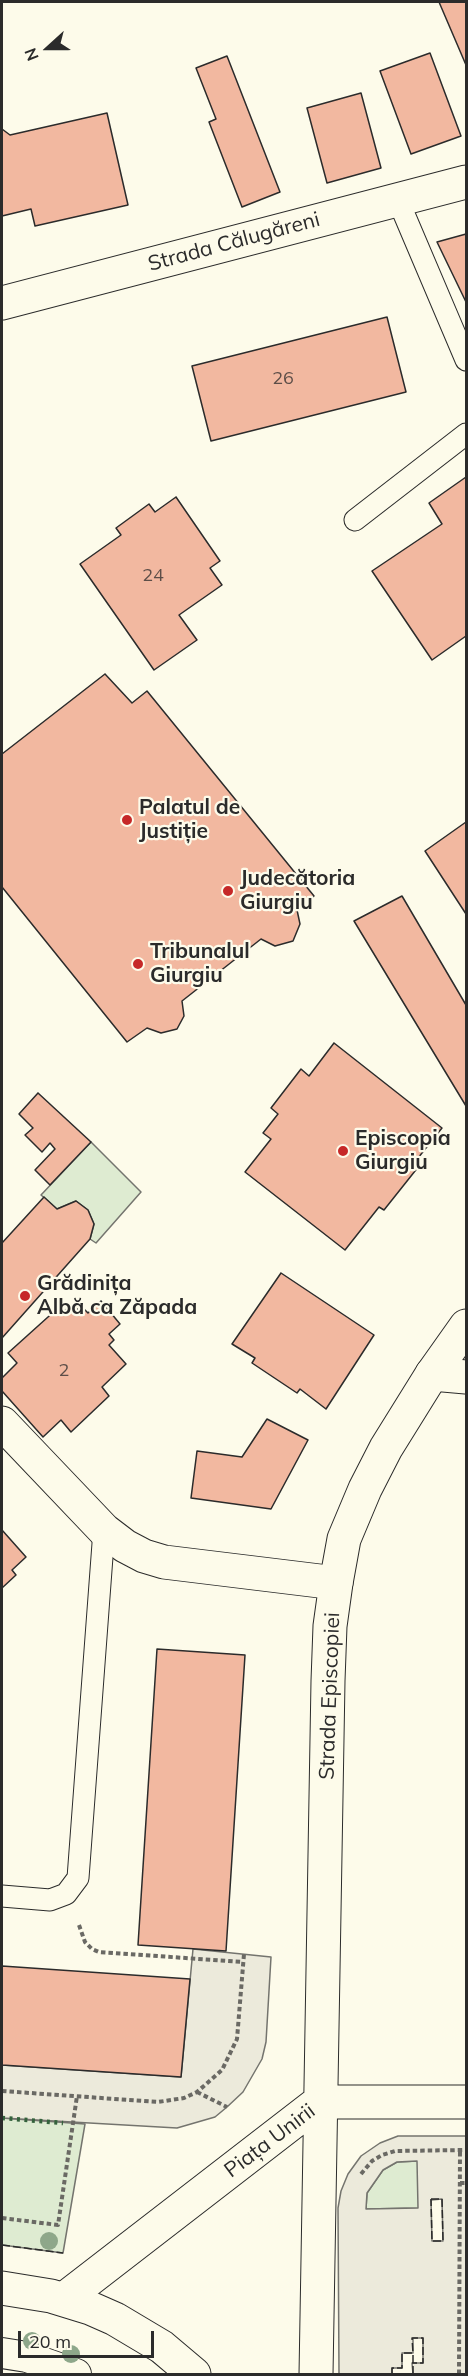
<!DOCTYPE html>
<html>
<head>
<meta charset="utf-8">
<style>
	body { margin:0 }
	#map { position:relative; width:468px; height:2376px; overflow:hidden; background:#fdfbea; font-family:Mulish,sans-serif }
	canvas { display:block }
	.frame { position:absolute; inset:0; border:3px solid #2b2b2b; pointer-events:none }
	.north { position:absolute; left:18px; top:18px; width:60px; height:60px; -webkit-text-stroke:4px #fdfbea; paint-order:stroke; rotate:249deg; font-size:16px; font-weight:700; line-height:24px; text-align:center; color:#2b2b2b }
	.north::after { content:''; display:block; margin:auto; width:21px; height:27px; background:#2b2b2b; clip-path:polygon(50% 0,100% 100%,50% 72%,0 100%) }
	.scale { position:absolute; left:18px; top:2331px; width:136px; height:27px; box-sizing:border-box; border:3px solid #2b2b2b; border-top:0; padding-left:8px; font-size:18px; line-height:21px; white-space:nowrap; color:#2b2b2b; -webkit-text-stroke:4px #fdfbea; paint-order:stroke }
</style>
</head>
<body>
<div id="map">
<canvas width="468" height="2376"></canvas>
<div class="frame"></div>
<div class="north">N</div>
<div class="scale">20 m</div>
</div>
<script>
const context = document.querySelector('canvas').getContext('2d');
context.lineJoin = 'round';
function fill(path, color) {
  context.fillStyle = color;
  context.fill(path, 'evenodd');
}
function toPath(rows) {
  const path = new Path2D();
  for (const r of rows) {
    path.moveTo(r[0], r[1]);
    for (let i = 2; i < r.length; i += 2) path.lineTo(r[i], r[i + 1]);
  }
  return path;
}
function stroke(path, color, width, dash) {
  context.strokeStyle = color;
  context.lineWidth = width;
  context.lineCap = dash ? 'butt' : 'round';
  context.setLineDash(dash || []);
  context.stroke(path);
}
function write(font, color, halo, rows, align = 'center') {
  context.font = font + ' Mulish,sans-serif';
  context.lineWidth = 4.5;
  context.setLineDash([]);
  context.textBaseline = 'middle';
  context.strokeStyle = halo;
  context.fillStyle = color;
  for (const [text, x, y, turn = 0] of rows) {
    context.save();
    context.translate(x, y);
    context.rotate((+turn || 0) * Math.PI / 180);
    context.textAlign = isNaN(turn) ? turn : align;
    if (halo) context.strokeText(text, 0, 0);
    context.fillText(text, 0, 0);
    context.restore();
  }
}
const green = toPath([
	[91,1142,141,1192,96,1243,90,1239,94,1224,88,1210,76,1201,57,1209,41,1195,91,1142],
	[2,2118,85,2124,63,2253,2,2245,2,2118],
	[418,2161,419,2208,366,2209,367,2193,383,2170,397,2162,418,2161]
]);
fill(green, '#deebd1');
stroke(green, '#74746e', 1.5);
const parking = toPath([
	[193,1949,271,1957,266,2042,262,2059,243,2092,227,2107,215,2117,177,2128,2,2118,2,2065,181,2077,193,1949],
	[398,2136,466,2136,466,2374,413,2374,412,2363,423,2363,423,2338,413,2338,413,2353,402,2353,402,2368,392,2368,392,2374,339,2374,338,2208,341,2191,348,2174,361,2156,380,2143,398,2136],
	[417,2161,418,2208,366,2209,367,2193,383,2170,397,2162,417,2161],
	[442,2199,443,2241,432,2241,431,2200,442,2199]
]);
fill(parking, '#eceadb');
stroke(parking, '#74746e', 1.5);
const building = toPath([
	[439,2,466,2,466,65,439,2],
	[430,53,461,136,411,154,380,71,430,53],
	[227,56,280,192,242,207,209,122,216,119,196,68,227,56],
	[361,93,381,168,327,183,307,108,361,93],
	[107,113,128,205,35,226,31,209,2,216,2,129,10,135,107,113],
	[466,234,466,302,437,242,466,234],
	[387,317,406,392,211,441,192,366,387,317],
	[466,477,466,636,432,660,372,571,442,524,429,503,466,477],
	[176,497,220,561,210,568,222,585,179,615,197,640,154,670,80,564,121,535,116,528,149,504,155,512,176,497],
	[105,674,132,703,147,691,314,896,297,910,300,924,293,941,275,946,261,939,182,1001,184,1016,177,1029,161,1033,147,1028,127,1042,2,887,2,754,105,674],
	[466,822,466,914,425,851,466,822],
	[402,896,466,1005,466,1106,354,921,402,896],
	[334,1043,442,1128,414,1163,419,1166,384,1210,379,1207,345,1250,245,1172,271,1139,263,1133,278,1114,271,1108,301,1069,309,1076,334,1043],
	[38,1093,91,1142,50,1185,35,1170,55,1149,50,1143,42,1152,25,1135,33,1128,19,1114,38,1093],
	[44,1197,57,1209,76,1201,88,1210,94,1224,90,1239,2,1338,2,1243,44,1197],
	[281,1273,374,1335,326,1409,300,1389,297,1393,252,1363,255,1358,232,1344,281,1273],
	[101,1301,120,1324,109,1334,114,1340,109,1345,126,1364,102,1387,109,1396,71,1432,61,1420,43,1437,2,1391,2,1378,17,1363,8,1353,58,1308,63,1312,70,1306,75,1312,81,1306,88,1313,101,1301],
	[267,1419,308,1440,271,1509,191,1498,197,1451,242,1457,267,1419],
	[2,1530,26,1557,12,1570,16,1575,2,1588,2,1530],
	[157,1649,245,1655,226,1951,138,1945,157,1649],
	[2,1966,190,1979,181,2077,2,2065,2,1966]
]);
fill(building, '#f2b8a0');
stroke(building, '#2b2b2b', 1.5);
const service = toPath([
	[398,200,466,360],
	[355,520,466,434],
	[2,1896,50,1900,66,1894,78,1878,104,1530]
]);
const pedestrian = toPath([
	[2,2353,27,2357,76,2374]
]);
const minor = toPath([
	[2,303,466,182],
	[432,1374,466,1377],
	[2,1423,104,1530,125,1546,144,1556,164,1562,336,1583],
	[319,2102,466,2102]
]);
const tertiary = toPath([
	[64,2299,319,2102],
	[316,2374,328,1681,330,1626,336,1583,344,1539,365,1489,386,1448,432,1374,466,1326]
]);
const secondary = toPath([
	[2,2288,51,2296,90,2308,115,2319,162,2347,194,2374]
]);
stroke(service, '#2b2b2b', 23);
stroke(pedestrian, '#2b2b2b', 32);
stroke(minor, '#2b2b2b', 35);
stroke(tertiary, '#2b2b2b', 35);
stroke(secondary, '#2b2b2b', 35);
stroke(toPath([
	[79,1925,85,1942,92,1949,99,1952,243,1962],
	[2,2091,158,2102,184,2098,197,2092,222,2070,237,2039,244,1954],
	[197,2092,227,2107],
	[361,2174,372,2161,382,2155,395,2151,466,2150],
	[460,2183,466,2183],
	[2,2218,58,2225,77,2096],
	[459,2374,460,2150]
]), '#6a6964', 4, [4.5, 3]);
stroke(service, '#fdfbea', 21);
stroke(pedestrian, '#fdfbea', 30);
stroke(minor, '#fdfbea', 33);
stroke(tertiary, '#fdfbea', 33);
stroke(secondary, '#fdfbea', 33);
stroke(toPath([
	[2,2118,63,2123]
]), '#34623c', 4.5, [3, 4.5]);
stroke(toPath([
	[431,2199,442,2199,443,2241,432,2241,431,2199],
	[2,2245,63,2253],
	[392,2374,392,2368,402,2368,402,2353,413,2353,412,2338,423,2338,423,2363,412,2363],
	[413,2374,413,2353]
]), '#2b2b2b', 1.5, [8, 3]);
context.fillStyle = '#8ea78a';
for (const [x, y] of [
	[49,2241],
	[32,2341],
	[71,2354]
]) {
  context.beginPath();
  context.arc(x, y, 9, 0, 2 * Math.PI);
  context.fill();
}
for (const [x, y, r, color] of [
	[127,820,6,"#c62828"],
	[228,891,6,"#c62828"],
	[138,964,6,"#c62828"],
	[343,1151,6,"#c62828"],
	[25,1296,6,"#c62828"]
]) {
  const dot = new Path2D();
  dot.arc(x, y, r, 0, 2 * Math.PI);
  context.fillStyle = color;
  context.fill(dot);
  stroke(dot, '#fdfbea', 2);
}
write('18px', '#5d4e48', null, [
	["26",283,379],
	["24",153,576],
	["2",64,1371]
]);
write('21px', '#2b2b2b', '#fdfbea', [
	["Strada Călugăreni",234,242,-15],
	["Strada Episcopiei",330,1696,-88],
	["Piața Unirii",270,2141,-37]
]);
write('bold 21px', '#2b2b2b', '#fdfbea', [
	["Palatul de",139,808],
	["Justiție",139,832],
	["Judecătoria",240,879],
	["Giurgiu",240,903],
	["Tribunalul",150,952],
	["Giurgiu",150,976],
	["Episcopia",355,1139],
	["Giurgiu",355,1163],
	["Grădinița",37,1284],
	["Albă ca Zăpada",37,1308]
], 'left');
</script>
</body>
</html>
